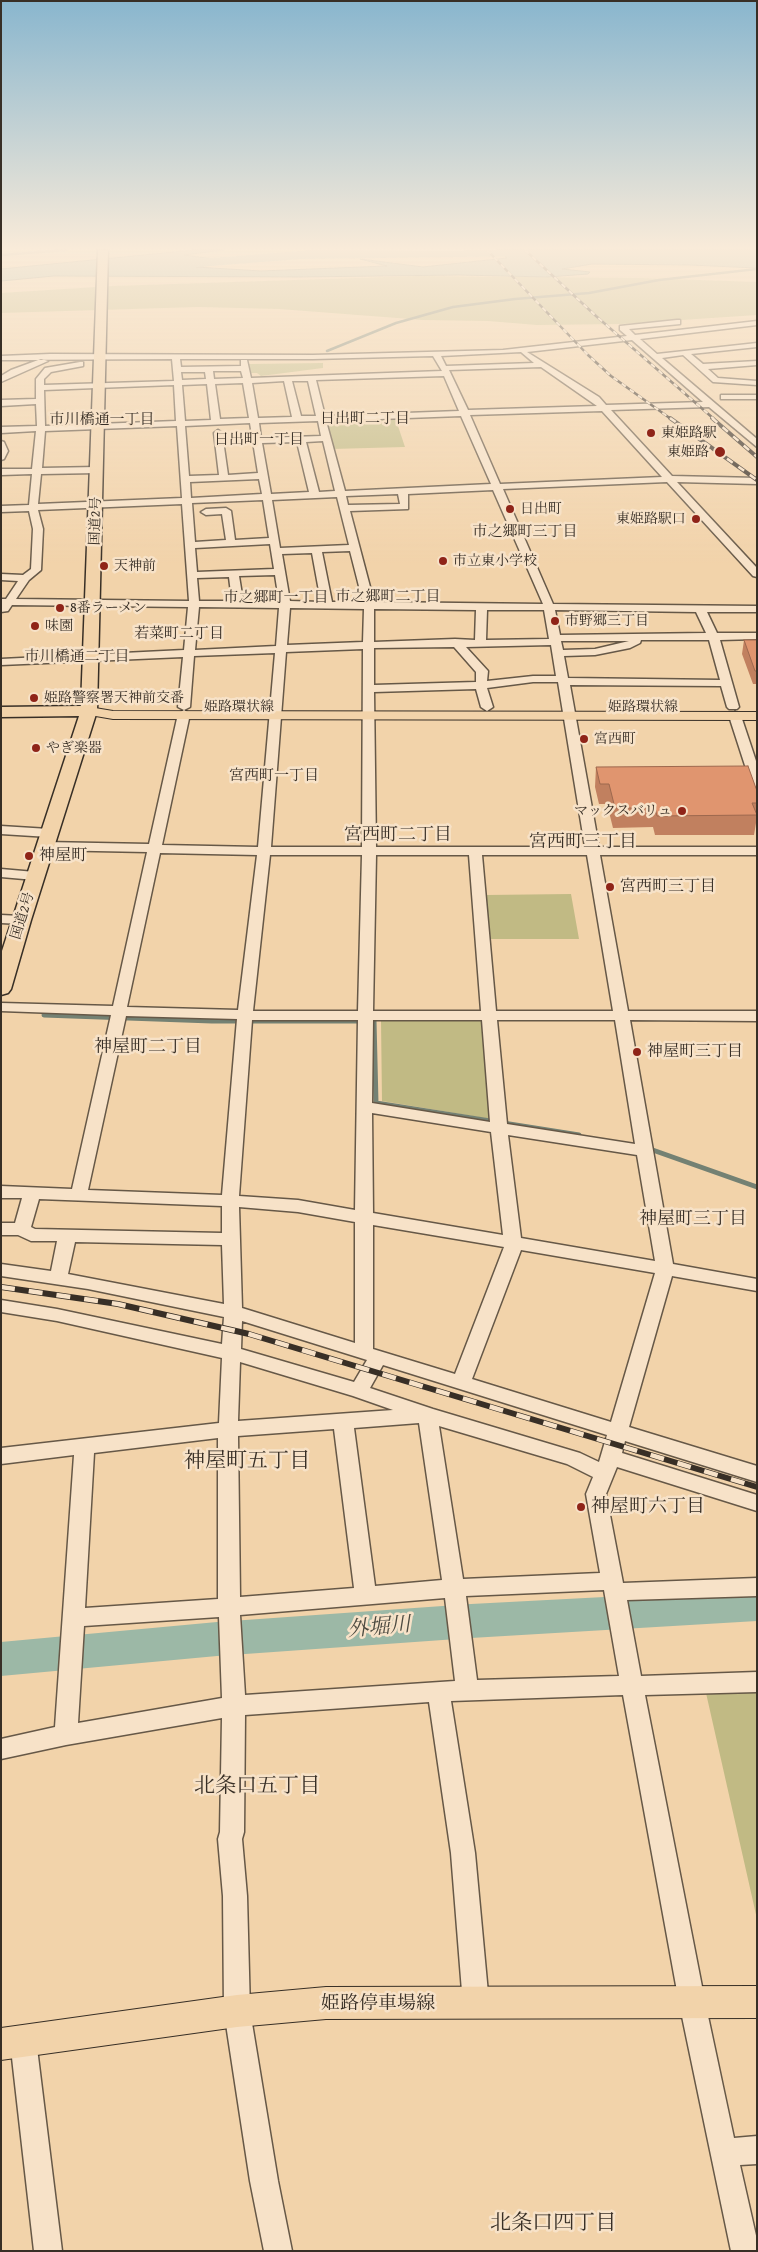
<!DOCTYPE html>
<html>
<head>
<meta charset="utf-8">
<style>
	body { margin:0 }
	#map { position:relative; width:758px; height:2252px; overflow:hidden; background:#f2d3aa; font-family:"Gentium Book Plus",serif }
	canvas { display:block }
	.frame { position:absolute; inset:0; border:2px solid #382f26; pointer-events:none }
</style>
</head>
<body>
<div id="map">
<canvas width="758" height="2252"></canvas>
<div class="frame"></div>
</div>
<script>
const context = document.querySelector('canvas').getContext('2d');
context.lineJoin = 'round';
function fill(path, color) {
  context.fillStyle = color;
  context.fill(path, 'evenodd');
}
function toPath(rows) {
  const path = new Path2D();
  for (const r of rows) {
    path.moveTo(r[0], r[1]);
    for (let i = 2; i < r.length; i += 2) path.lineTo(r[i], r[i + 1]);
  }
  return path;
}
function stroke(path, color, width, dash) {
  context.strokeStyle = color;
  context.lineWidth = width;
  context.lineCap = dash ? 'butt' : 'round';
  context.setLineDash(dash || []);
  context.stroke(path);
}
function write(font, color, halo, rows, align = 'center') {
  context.font = font + ' "Gentium Book Plus","Noto Serif JP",serif';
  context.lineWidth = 5;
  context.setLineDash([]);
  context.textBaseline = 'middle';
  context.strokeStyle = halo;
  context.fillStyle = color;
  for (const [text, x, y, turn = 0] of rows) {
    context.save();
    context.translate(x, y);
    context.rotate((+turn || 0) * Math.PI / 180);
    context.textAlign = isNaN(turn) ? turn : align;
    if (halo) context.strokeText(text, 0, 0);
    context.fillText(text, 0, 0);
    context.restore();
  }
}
fill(toPath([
	[417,276,641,278,757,282,757,315,622,324,537,325,488,321,423,320,279,309,198,307,1,313,1,293,112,286],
	[323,363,323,368,261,376,257,373,251,373,249,364],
	[395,417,405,447,332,449,325,421],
	[571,894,579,939,490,939,486,895],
	[381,1020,486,1020,491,1119,382,1101],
	[757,1691,757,1919,706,1693]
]), '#c1ba84');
const water = toPath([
	[194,250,224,250,184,255,237,262,196,267,261,271,387,266,360,259,423,267,507,258,497,250,757,250,757,268,690,265,592,264,562,269,590,272,588,274,548,277,459,275,299,277,54,276,1,281,1,269,194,250]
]);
fill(water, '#9cb8a6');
stroke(water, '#748173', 1);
stroke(toPath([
	[1,255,66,250],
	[327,351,396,323,453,307,515,299,589,293,659,280,757,269]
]), '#748173', 2.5);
stroke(toPath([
	[44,1015,212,1021,374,1021,376,1103,579,1135],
	[647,1148,757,1187]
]), '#748173', 5);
fill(toPath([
	[545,250,546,252,544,255,540,256,300,259,186,268,180,264,186,260,300,251,545,250],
	[757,1589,757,1621,471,1638,217,1656,1,1676,1,1642,217,1622,471,1604,757,1589]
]), '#9cb8a6');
const minor = toPath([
	[677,320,680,320,680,324,629,329,635,335,757,321,757,325,640,339,657,354,757,343,757,347,691,354,703,364,757,361,757,365,708,369,718,378,757,381,757,385,713,382,683,355,662,358,757,439,757,447,709,407,611,410,672,476,757,478,757,484,677,482,757,568,757,577,753,576,667,482,503,489,553,604,757,606,757,612,707,612,717,633,757,633,757,639,720,640,739,707,737,709,729,709,727,707,721,686,570,685,599,847,757,847,757,855,600,855,628,1011,757,1011,757,1021,630,1020,673,1264,757,1279,757,1291,672,1276,629,1427,757,1466,757,1482,625,1441,622,1453,757,1495,757,1511,617,1467,606,1494,623,1583,757,1578,757,1596,627,1600,641,1676,757,1672,757,1692,645,1695,705,2002,734,2138,757,2136,757,2164,740,2165,757,2240,757,2251,731,2251,679,2002,623,1695,451,1701,475,1853,489,2004,485,2013,476,2017,467,2013,463,2004,451,1853,429,1702,245,1715,244,1832,242,1839,247,1896,250,2011,278,2181,292,2251,264,2251,250,2181,224,2011,223,1896,218,1839,220,1832,222,1718,66,1745,1,1759,1,1739,55,1727,74,1455,1,1464,1,1448,219,1423,222,1358,57,1321,1,1312,1,1300,57,1309,222,1344,224,1317,88,1289,1,1276,1,1264,51,1271,57,1241,31,1241,18,1235,1,1235,1,1223,15,1223,22,1198,1,1198,1,1186,72,1189,111,1015,1,1011,1,1003,113,1006,147,852,45,850,38,846,45,842,149,844,178,714,184,710,178,707,183,657,1,665,1,659,184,650,188,607,12,605,8,611,1,612,1,599,6,599,18,581,1,580,1,574,23,575,31,569,33,529,29,511,1,512,1,506,29,505,32,474,1,475,1,469,32,469,36,431,1,433,1,427,37,426,36,404,1,406,1,400,36,399,36,379,45,368,80,362,83,362,83,366,51,372,44,379,44,385,174,381,172,359,1,360,1,356,50,354,313,355,503,350,627,336,620,330,620,326,677,320],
	[632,340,703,402,606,405,599,397,527,352,632,340],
	[521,352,534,363,446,366,441,356,521,352],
	[433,356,442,371,251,378,247,360,241,360,241,366,181,367,180,359,313,359,433,356],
	[541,367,597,406,468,410,449,370,541,367],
	[213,371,241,371,243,378,214,379,213,371],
	[181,372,205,372,206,379,182,380,181,372],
	[444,376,459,411,325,416,316,380,444,376],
	[284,381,292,417,258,418,252,383,284,381],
	[292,381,308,381,316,416,301,416,292,381],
	[243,383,249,418,220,419,215,384,243,383],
	[207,384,211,420,185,421,182,385,207,384],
	[174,385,176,421,45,426,44,390,174,385],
	[602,411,662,477,500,484,470,415,602,411],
	[461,416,491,484,345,491,326,421,461,416],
	[318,421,321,436,261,438,259,423,318,421],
	[250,423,258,473,228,475,222,433,218,430,214,433,219,475,189,476,185,426,250,423],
	[177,426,182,498,38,504,41,474,97,473,102,470,97,467,42,468,45,431,177,426],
	[323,441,335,491,319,492,306,442,323,441],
	[297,442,309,492,271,494,262,443,297,442],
	[259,479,262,494,191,498,190,482,259,479],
	[493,490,543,604,374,602,350,511,408,509,408,494,493,490],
	[398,494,400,504,348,505,346,496,398,494],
	[337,497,349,545,280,548,272,500,337,497],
	[263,500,269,538,235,540,231,511,226,508,206,509,201,512,206,515,222,514,226,540,195,542,192,503,263,500],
	[182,504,189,601,16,599,29,580,41,570,43,529,38,510,182,504],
	[270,544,274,569,197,572,195,548,270,544],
	[350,551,363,602,332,602,322,552,350,551],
	[312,553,321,602,290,601,282,554,312,553],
	[275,575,279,601,243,601,239,576,275,575],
	[229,577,232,601,199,601,197,578,229,577],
	[199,607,279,608,276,646,195,650,199,607],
	[290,608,364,609,363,642,287,645,290,608],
	[374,609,476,610,475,640,455,639,374,642,374,609],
	[487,610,544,610,549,639,486,640,487,610],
	[555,610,696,612,706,633,560,635,555,610],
	[641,640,709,640,720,680,568,678,564,656,595,655,630,648,640,643,641,640],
	[561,641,629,641,595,649,563,650,561,641],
	[551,645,556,676,533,676,487,681,488,671,466,647,551,645],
	[454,647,476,672,476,682,374,685,374,648,454,647],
	[363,649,362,847,271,847,286,652,363,649],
	[275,653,258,847,162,845,190,714,184,710,190,707,194,656,275,653],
	[533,682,558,682,585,847,376,847,374,692,476,689,481,707,487,711,493,707,487,688,533,682],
	[160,853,257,855,238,1010,127,1007,160,853],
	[270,855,362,855,358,1011,253,1011,270,855],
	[376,855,469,855,481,1011,373,1011,376,855],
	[482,855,587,855,613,1011,496,1011,482,855],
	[126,1016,237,1019,222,1195,88,1190,126,1016],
	[252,1020,358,1020,355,1210,298,1200,239,1196,252,1020],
	[373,1020,482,1020,490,1122,372,1103,373,1020],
	[497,1020,615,1020,635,1144,507,1124,497,1020],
	[372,1113,491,1132,503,1235,373,1213,372,1113],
	[508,1135,637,1155,655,1261,521,1238,508,1135],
	[39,1199,222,1206,222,1233,35,1229,31,1227,39,1199],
	[239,1207,298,1212,355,1222,355,1343,242,1308,239,1207],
	[373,1225,504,1247,455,1374,373,1349,373,1225],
	[75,1242,222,1245,224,1304,68,1274,75,1242],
	[521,1250,655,1273,611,1422,472,1379,521,1250],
	[242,1321,367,1360,354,1382,241,1349,242,1321],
	[240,1362,353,1396,393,1410,238,1421,240,1362],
	[383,1365,607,1435,599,1462,580,1453,433,1409,370,1388,383,1365],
	[419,1423,442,1580,375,1586,354,1428,419,1423],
	[439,1426,567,1464,593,1477,586,1494,600,1573,463,1579,439,1426],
	[334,1429,354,1588,240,1597,238,1436,334,1429],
	[218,1438,218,1599,85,1608,94,1453,218,1438],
	[604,1590,619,1676,477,1680,466,1596,604,1590],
	[445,1598,455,1681,245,1695,240,1615,445,1598],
	[219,1617,222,1698,78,1723,84,1626,219,1617],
	[41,359,48,361,1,382,1,376,11,370,41,359],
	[721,395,757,395,757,399,721,399,721,395],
	[1,441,4,442,8,451,4,459,1,460,1,441],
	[735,712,741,716,757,764,757,788,751,784,729,716,735,712],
	[1,826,49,829,56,833,49,837,1,834,1,826],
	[1,869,35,872,42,876,35,880,1,877,1,869],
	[1,915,21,916,28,920,21,924,1,923,1,915],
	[23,2027,32,2031,36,2040,62,2251,34,2251,10,2040,14,2031,23,2027]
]);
const major = toPath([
	[89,707,113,711,757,712,757,720,113,719,84,714,82,711,84,708,89,707],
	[757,1986,757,2018,326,2019,237,2027,1,2060,1,2028,237,1995,326,1987,757,1986]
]);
const highway = toPath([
	[98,250,108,250,97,711,31,920,11,989,8,993,1,995,1,954,79,716,1,717,1,707,81,706,98,250]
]);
stroke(minor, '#665847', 3);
stroke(major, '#382f26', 2);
stroke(highway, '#382f26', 3);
fill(minor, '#f7e2c8');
fill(major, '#f2d3aa');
fill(highway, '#f2d3aa');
const railFar2 = toPath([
	[487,250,588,355,611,376,671,419],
	[525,250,596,316,714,419]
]);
const railFar1 = toPath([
	[670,418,757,480],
	[712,418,757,457]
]);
const rail = toPath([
	[1,1287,118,1304,249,1334,757,1487]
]);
stroke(railFar2, '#382f26', 2.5);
stroke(railFar1, '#382f26', 4);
stroke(rail, '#382f26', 6);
stroke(railFar2, '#f7e2c8', 2, [5]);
stroke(railFar1, '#f7e2c8', 2.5, [7]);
stroke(rail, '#f7e2c8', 4.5, [14]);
fill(toPath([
	[744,640,757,640,757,684,753,684,742,654],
	[596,767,757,791,757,823,756,823,754,835,655,835,653,827,613,828,607,804,599,804,595,787]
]), '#c1805f');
const building = toPath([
	[744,640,757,640,757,671,755,671,744,640],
	[748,766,757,791,757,803,752,803,757,815,657,816,655,808,615,808,609,784,600,784,596,767,748,766]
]);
fill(building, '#e0956f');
stroke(building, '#9d684e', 1);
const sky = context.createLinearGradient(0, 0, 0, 565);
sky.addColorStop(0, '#89b6ce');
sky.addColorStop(0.44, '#f9ebd9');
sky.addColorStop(1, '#f9ebd900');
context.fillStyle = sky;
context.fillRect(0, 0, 758, 565);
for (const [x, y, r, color] of [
	[651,433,5,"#8f2418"],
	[720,452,6,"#8f2418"],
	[510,509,5,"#8f2418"],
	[696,519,5,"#8f2418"],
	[443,561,5,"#8f2418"],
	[104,566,5,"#8f2418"],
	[60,608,5,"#8f2418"],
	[555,621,5,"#8f2418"],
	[35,626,5,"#8f2418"],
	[34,698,5,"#8f2418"],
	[584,739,5,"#8f2418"],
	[36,748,5,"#8f2418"],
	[682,811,5,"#8f2418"],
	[29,856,5,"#8f2418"],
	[610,887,5,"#8f2418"],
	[637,1052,5,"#8f2418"],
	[581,1507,5,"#8f2418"]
]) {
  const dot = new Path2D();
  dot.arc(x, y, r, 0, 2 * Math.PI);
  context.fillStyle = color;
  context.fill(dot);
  stroke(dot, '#f7e2c8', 2);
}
write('14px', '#382f26', '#f7e2c8', [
	["東姫路駅",661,433],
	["東姫路",709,452,"right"],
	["日出町",520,509],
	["東姫路駅口",686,519,"right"],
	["市立東小学校",453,561],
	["天神前",114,566],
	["8番ラーメン",70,608],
	["市野郷三丁目",565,621],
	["味園",45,626],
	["姫路警察署天神前交番",44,698],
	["宮西町",594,739],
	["やぎ楽器",46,748],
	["マックスバリュ",672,811,"right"]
], 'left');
write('14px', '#382f26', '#f7e2c8', [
	["国道2号",96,521,-88],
	["姫路環状線",239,707],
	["姫路環状線",643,707],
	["国道2号",23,916,-73]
]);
write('15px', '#382f26', '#f7e2c8', [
	["日出町二丁目",365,419],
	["市川橋通一丁目",102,420],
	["日出町一丁目",259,440],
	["市之郷町三丁目",525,532],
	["市之郷町二丁目",388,597],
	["市之郷町一丁目",276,598],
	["若菜町二丁目",179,634],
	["市川橋通二丁目",77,657],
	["宮西町一丁目",274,776]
]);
write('16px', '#382f26', '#f7e2c8', [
	["神屋町",39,856],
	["宮西町三丁目",620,887],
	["神屋町三丁目",647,1052]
], 'left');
write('18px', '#382f26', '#f7e2c8', [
	["宮西町二丁目",398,835],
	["宮西町三丁目",583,842],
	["神屋町二丁目",148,1047],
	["神屋町三丁目",693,1219]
]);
write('19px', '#382f26', '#f7e2c8', [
	["神屋町六丁目",591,1507]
], 'left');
write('19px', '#382f26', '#f7e2c8', [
	["姫路停車場線",378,2004]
]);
write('21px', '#382f26', '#f7e2c8', [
	["神屋町五丁目",247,1462],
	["北条口五丁目",257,1787],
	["北条口四丁目",553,2224]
]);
write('italic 21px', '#4c4a40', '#f7e2c8', [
	["外堀川",379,1628,-5]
]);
</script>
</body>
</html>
